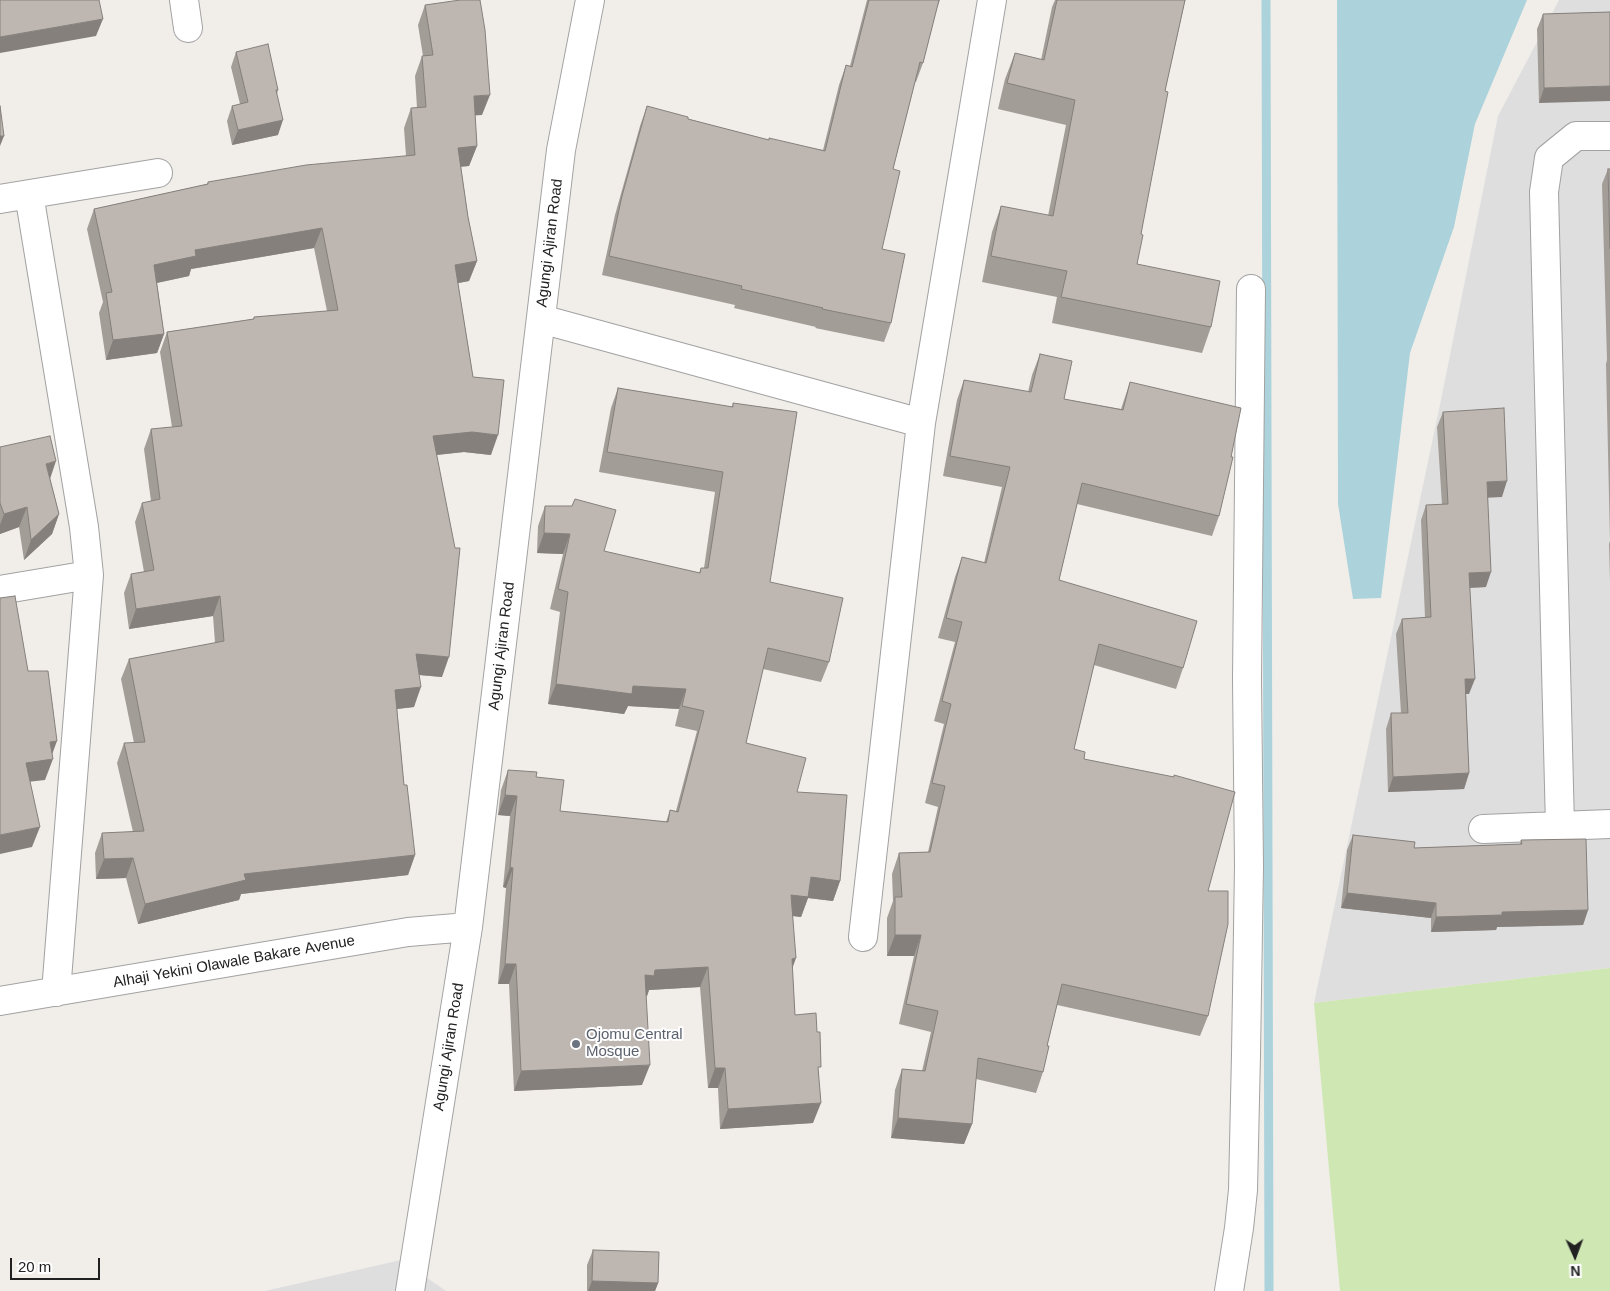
<!DOCTYPE html>
<html>
<head>
<meta charset="utf-8">
<style>
	body { margin:0 }
	#map { position:relative; width:1610px; height:1291px; overflow:hidden; background:#f1eee9; font-family:Helvetica,sans-serif }
	canvas { display:block }
	.north { position:absolute; left:1550px; top:1231px; width:50px; height:50px; -webkit-text-stroke:4px #fff; paint-order:stroke; rotate:178deg; font-size:14px; font-weight:700; line-height:20px; text-align:center; color:#212121 }
	.north::after { content:''; display:block; margin:auto; width:18px; height:22px; background:#212121; clip-path:polygon(50% 0,100% 100%,50% 72%,0 100%) }
	.scale { position:absolute; left:10px; top:1258px; width:90px; height:22px; box-sizing:border-box; border:2px solid #212121; border-top:0; padding-left:6px; font-size:15px; line-height:18px; white-space:nowrap; color:#212121; -webkit-text-stroke:4px #fff; paint-order:stroke }
</style>
</head>
<body>
<div id="map">
<canvas width="1610" height="1291"></canvas>
<div class="north">N</div>
<div class="scale">20 m</div>
</div>
<script>
const context = document.querySelector('canvas').getContext('2d');
context.lineJoin = 'round';
function fill(path, color) {
  context.fillStyle = color;
  context.fill(path, 'evenodd');
}
function toPath(rows) {
  const path = new Path2D();
  for (const r of rows) {
    path.moveTo(r[0], r[1]);
    for (let i = 2; i < r.length; i += 2) path.lineTo(r[i], r[i + 1]);
  }
  return path;
}
function stroke(path, color, width, dash) {
  context.strokeStyle = color;
  context.lineWidth = width;
  context.lineCap = dash ? 'butt' : 'round';
  context.setLineDash(dash || []);
  context.stroke(path);
}
function write(font, color, halo, rows, align = 'center') {
  context.font = font + ' Helvetica,sans-serif';
  context.lineWidth = 4;
  context.setLineDash([]);
  context.textBaseline = 'middle';
  context.strokeStyle = halo;
  context.fillStyle = color;
  for (const [text, x, y, turn = 0] of rows) {
    context.save();
    context.translate(x, y);
    context.rotate((+turn || 0) * Math.PI / 180);
    context.textAlign = isNaN(turn) ? turn : align;
    if (halo) context.strokeText(text, 0, 0);
    context.fillText(text, 0, 0);
    context.restore();
  }
}
fill(toPath([
	[1559,0,1610,0,1610,968,1314,1003,1442,395,1498,116],
	[401,1260,446,1291,265,1291]
]), '#dfdedf');
fill(toPath([
	[1610,968,1610,1291,1340,1291,1314,1003]
]), '#cfe7b3');
fill(toPath([
	[1337,0,1527,0,1475,124,1454,227,1410,353,1381,598,1353,599,1338,504]
]), '#acd3db');
stroke(toPath([
	[1266,0,1269,1291]
]), '#acd3db', 9);
const minor = toPath([
	[184,0,188,28],
	[29,194,84,527,89,575,56,992],
	[0,199,158,173],
	[541,319,921,423],
	[0,590,89,575],
	[1560,826,1544,192,1549,158,1576,136,1610,136],
	[1483,829,1610,824],
	[863,937,921,423,992,0],
	[0,1001,408,932,468,927],
	[410,1291,468,927,561,150,590,0],
	[1229,1291,1239,1228,1243,1190,1246,1054,1249,866,1247,679,1251,289]
]);
stroke(minor, '#a2a2a2', 30);
stroke(minor, '#fff', 28);
fill(toPath([
	[867,0,940,0,937,8,923,63,916,82,915,82,893,169,882,249,891,323,884,342,815,328,816,327,734,308,735,305,602,275,615,215,640,126,647,106,688,119,769,140,823,150,839,85,846,65,850,66],
	[1055,0,1186,0,1185,1,1165,91,1141,234,1137,264,1211,327,1202,353,1052,323,1057,297,982,282,992,232,1001,206,1048,216,1066,125,998,109,1005,79,1015,53,1041,60,1052,7],
	[425,5,482,115,475,115,477,146,469,166,461,167,468,217,477,261,469,281,458,283,473,377,491,455,464,452,437,455,442,677,419,675,414,707,397,709,404,785,415,855,408,875,241,894,239,900,138,924,126,878,96,879,95,853,102,833,133,832,117,763,124,743,134,743,121,679,129,659,215,643,213,616,129,629,124,593,131,574,144,572,135,522,142,503,151,501,144,449,151,429,172,427,160,352,167,332,253,319,254,317,327,311,314,248,191,269,189,276,157,283,164,334,157,353,106,360,99,313,103,302,87,229,94,209,207,184,208,182,406,156,404,128,411,108,417,108,415,76,422,56,423,56,418,25],
	[1610,12,1539,103,1537,29,1543,14],
	[236,52,278,90,277,94,278,135,232,145,227,121,232,106,240,104,231,67],
	[1608,169,1610,169,1610,581,1609,544,1610,541,1606,364,1607,360,1602,184],
	[1040,354,1064,399,1121,409,1130,382,1219,516,1212,536,1077,504,1059,580,1183,668,1176,689,1094,665,1074,749,1084,759,1208,891,1208,1016,1200,1036,1057,1005,1047,1046,1043,1072,1036,1093,976,1079,972,1124,964,1144,891,1138,895,1090,902,1069,922,1071,931,1032,899,1024,914,956,887,956,887,918,893,901,892,874,899,853,928,852,938,807,925,803,944,724,934,721,955,642,938,638,955,577,962,557,984,563,1002,487,943,476,957,400,964,380,1028,392,1032,375],
	[618,388,732,407,733,403,770,582,829,662,821,682,763,669,746,743,797,792,840,881,833,901,808,898,801,917,793,916,792,969,795,1015,819,1073,813,1123,720,1129,718,1088,708,1088,700,987,649,990,647,996,646,996,642,1085,514,1091,509,984,498,984,506,888,503,887,510,816,498,815,501,790,508,770,536,777,560,811,666,822,670,810,676,811,697,731,675,726,679,709,628,706,624,714,548,704,560,612,550,609,563,554,537,553,538,526,545,506,572,506,575,499,604,551,699,573,701,568,704,568,715,492,599,472,611,408],
	[1443,412,1502,497,1488,497,1486,587,1470,588,1469,694,1466,694,1469,773,1464,789,1388,792,1386,729,1391,713,1401,713,1396,634,1402,619,1425,618,1421,520,1426,505,1442,505,1437,427],
	[0,447,50,478,59,514,52,534,24,560,19,527,0,534],
	[1353,835,1414,848,1520,844,1521,840,1588,910,1583,925,1497,927,1496,930,1431,932,1431,918,1341,908,1347,850],
	[593,1250,658,1283,655,1291,587,1291,587,1265]
]), '#a39d98');
fill(toPath([
	[103,19,96,36,0,53,0,37],
	[1610,86,1610,101,1539,103,1544,88],
	[490,95,482,115,466,116,474,96],
	[283,120,278,135,232,145,238,130],
	[0,136,4,136,0,146],
	[477,146,469,166,451,167,458,148],
	[322,228,314,248,191,269,189,276,147,285,154,265,195,250],
	[477,261,469,281,448,285,455,265],
	[164,334,157,353,106,360,113,340],
	[472,432,498,435,491,455,464,452,426,456,433,436],
	[56,461,49,482,46,464],
	[1507,481,1502,497,1482,498,1487,482],
	[27,507,19,527,0,534,0,525,4,514],
	[59,514,52,534,24,560,31,540],
	[544,533,570,534,563,554,537,553],
	[1491,572,1486,587,1463,588,1469,573],
	[220,596,213,616,129,629,136,609],
	[416,654,449,657,442,677,409,674],
	[1465,679,1475,679,1469,694,1460,694],
	[556,684,633,686,686,689,679,709,628,706,624,714,548,704],
	[421,687,414,707,388,710,395,690],
	[57,741,50,760,53,759,45,780,18,783,26,763,50,742],
	[1469,773,1464,789,1388,792,1393,777],
	[505,795,517,796,510,816,498,815],
	[40,827,32,847,0,854,0,835],
	[415,855,408,875,241,894,239,900,138,924,145,904,244,874],
	[133,858,126,878,96,879,104,859],
	[510,867,513,868,506,888,503,887],
	[811,877,840,881,833,901,808,898,801,917,784,915,791,895],
	[1347,893,1436,903,1431,918,1341,908],
	[1588,910,1583,925,1497,927,1496,930,1431,932,1436,917,1502,912],
	[895,935,921,935,914,956,887,956],
	[796,958,789,978,792,959],
	[505,964,516,964,509,984,498,984],
	[708,967,700,987,649,990,647,996,638,995,645,975,655,970],
	[650,1065,642,1085,514,1091,521,1071],
	[715,1068,725,1068,718,1088,708,1088],
	[821,1103,813,1123,720,1129,728,1109],
	[898,1118,972,1124,964,1144,891,1138],
	[592,1281,658,1283,655,1291,588,1291]
]), '#85807c');
const building = toPath([
	[0,0,99,0,103,19,0,37,0,0],
	[460,0,480,0,485,30,490,95,474,96,477,146,458,148,468,217,477,261,455,265,473,377,504,380,498,435,472,432,433,436,455,548,460,548,449,657,416,654,421,687,395,690,404,785,407,785,415,855,244,874,246,880,145,904,133,858,104,859,102,833,144,831,124,743,145,742,129,659,224,641,220,596,136,609,131,574,154,570,142,503,160,499,151,429,182,426,167,332,254,319,254,317,338,310,322,228,195,250,196,256,154,265,164,334,113,340,106,293,112,292,94,209,208,184,208,182,306,165,415,155,411,108,426,107,422,56,433,55,425,5,460,0],
	[869,0,939,0,923,63,920,62,893,169,900,171,882,249,905,254,891,323,822,309,823,308,741,289,742,286,609,256,622,196,647,106,688,117,688,119,769,140,769,138,825,151,846,65,852,67,869,0],
	[1057,0,1185,0,1165,91,1168,92,1141,234,1143,235,1137,264,1220,281,1211,327,1061,297,1067,271,991,256,1001,206,1053,216,1075,100,1007,83,1015,53,1044,60,1057,0],
	[1610,12,1610,86,1544,88,1543,14,1610,12],
	[268,44,278,90,276,90,283,120,238,130,232,106,248,102,236,52,268,44],
	[0,106,4,136,0,136,0,106],
	[1608,169,1610,169,1610,249,1608,169],
	[1040,354,1072,361,1064,399,1123,410,1130,382,1241,408,1231,457,1233,457,1219,516,1082,483,1059,580,1197,621,1183,668,1099,644,1074,749,1085,752,1084,759,1174,777,1174,775,1235,792,1208,891,1228,891,1228,924,1208,1016,1062,984,1047,1046,1049,1046,1043,1072,978,1058,972,1124,898,1118,902,1069,925,1071,938,1011,906,1004,921,935,895,935,895,897,902,897,899,853,930,852,945,786,932,783,951,704,942,701,962,622,946,618,962,557,986,563,1010,467,950,456,964,380,1031,392,1040,354],
	[618,388,733,407,733,403,797,412,770,582,843,598,829,662,768,648,746,743,806,758,797,792,847,795,840,881,811,877,808,897,791,895,796,958,792,959,795,1015,816,1013,817,1032,820,1032,821,1067,818,1067,821,1103,728,1109,725,1068,715,1068,708,967,655,970,654,976,645,975,650,1065,521,1071,516,964,505,964,513,868,510,867,517,796,505,795,508,770,537,772,536,777,564,780,560,811,668,822,670,810,678,812,704,711,682,706,686,689,633,686,632,694,556,684,568,592,558,589,570,534,544,533,545,506,572,506,575,499,616,510,604,551,700,573,701,568,708,568,723,472,607,452,618,388],
	[1504,408,1507,481,1487,482,1491,572,1469,573,1475,679,1465,679,1469,773,1393,777,1391,713,1408,713,1402,619,1431,617,1426,505,1448,504,1443,412,1504,408],
	[50,436,56,461,46,464,59,514,31,540,27,507,4,514,0,503,0,447,50,436],
	[15,596,28,671,48,671,57,741,50,742,53,759,26,763,40,827,0,835,0,598,15,596],
	[1353,835,1415,842,1414,848,1522,844,1521,840,1586,839,1588,910,1502,912,1502,915,1436,917,1436,903,1347,893,1353,835],
	[593,1250,659,1252,658,1283,592,1281,593,1250]
]);
fill(building, '#beb7b1');
stroke(building, '#85807c', 1);
for (const [x, y, r, color] of [
	[576,1044,5,"#6b7280"]
]) {
  const dot = new Path2D();
  dot.arc(x, y, r, 0, 2 * Math.PI);
  context.fillStyle = color;
  context.fill(dot);
  stroke(dot, '#fff', 2);
}
write('15px', '#212121', '#fff', [
	["Agungi Ajiran Road",550,243,-83],
	["Agungi Ajiran Road",502,646,-83],
	["Alhaji Yekini Olawale Bakare Avenue",234,962,-10],
	["Agungi Ajiran Road",449,1047,-81]
]);
write('15px', '#5b616d', '#fff', [
	["Ojomu Central",586,1035],
	["Mosque",586,1052]
], 'left');
</script>
</body>
</html>
